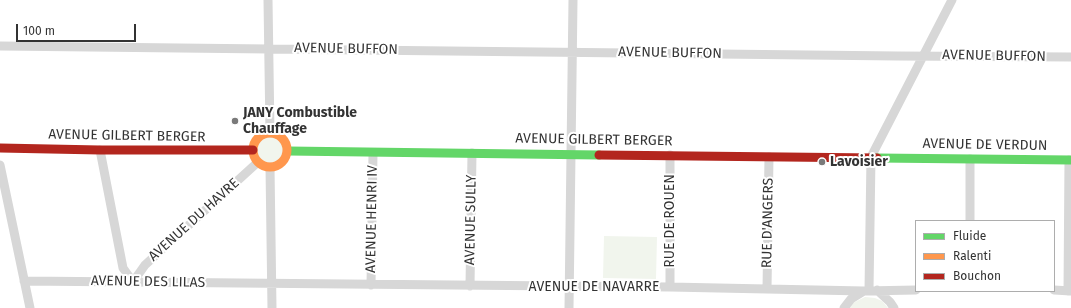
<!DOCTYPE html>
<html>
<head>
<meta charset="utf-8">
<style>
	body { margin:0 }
	#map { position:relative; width:1071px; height:308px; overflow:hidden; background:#fff; font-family:"Fira Sans",sans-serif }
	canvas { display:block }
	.legend { position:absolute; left:915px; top:220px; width:140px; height:72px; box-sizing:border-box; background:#fff; border:1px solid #adadad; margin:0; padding:5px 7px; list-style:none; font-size:12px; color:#333 }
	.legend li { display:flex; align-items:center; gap:8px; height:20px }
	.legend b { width:20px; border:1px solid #adadad }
	.scale { position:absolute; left:16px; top:24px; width:120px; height:18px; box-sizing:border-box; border:2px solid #333; border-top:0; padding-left:5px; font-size:12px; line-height:14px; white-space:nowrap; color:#333; -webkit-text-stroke:3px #fff; paint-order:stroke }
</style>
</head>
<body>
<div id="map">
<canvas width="1071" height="308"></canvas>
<ul class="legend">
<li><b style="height:5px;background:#63d668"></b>Fluide</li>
<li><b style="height:5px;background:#ff974d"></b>Ralenti</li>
<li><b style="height:5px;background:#b3261e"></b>Bouchon</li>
</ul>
<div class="scale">100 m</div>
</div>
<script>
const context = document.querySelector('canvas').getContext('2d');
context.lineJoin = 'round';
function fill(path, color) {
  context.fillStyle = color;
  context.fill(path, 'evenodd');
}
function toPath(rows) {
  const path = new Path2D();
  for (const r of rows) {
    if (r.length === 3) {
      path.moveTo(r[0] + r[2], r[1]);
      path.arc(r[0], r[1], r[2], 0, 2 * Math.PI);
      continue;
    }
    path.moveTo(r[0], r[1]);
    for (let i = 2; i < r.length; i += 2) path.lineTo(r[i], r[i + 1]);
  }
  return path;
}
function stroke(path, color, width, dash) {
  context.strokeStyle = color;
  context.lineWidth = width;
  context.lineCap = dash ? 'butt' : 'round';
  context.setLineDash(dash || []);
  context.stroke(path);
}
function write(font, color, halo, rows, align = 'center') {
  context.font = font + ' "Fira Sans",sans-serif';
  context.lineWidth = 4;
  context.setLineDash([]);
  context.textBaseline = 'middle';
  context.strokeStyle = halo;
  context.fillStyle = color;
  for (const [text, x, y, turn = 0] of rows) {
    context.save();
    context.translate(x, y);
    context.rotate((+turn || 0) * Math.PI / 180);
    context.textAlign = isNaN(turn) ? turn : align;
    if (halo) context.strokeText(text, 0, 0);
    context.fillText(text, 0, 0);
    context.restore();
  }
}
fill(toPath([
	[270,150,14],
	[604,236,657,237,656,279,603,278],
	[865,297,875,298,882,301,888,308,849,308,851,304]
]), '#f1f5ed');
stroke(toPath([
	[268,0,270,133],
	[0,46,898,56,1071,57],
	[100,150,123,268,133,282,145,265,258,162],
	[0,165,30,308],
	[270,167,272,308],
	[970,221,970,159],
	[24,281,670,287,864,291,916,290],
	[371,285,373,153],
	[470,286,472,153],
	[670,287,670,155],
	[767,289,769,157],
	[869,290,871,157,952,0],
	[877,290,890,302,894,308],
	[1054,290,1071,291],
	[1068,291,1069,160],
	[569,308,573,0],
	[844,308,851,299,864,291]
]), '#d7d7d7', 9);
stroke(toPath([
	[288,151,599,155],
	[877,158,1071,160]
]), '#63d668', 9);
stroke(toPath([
	[270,150,17]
]), '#ff974d', 9);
stroke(toPath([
	[0,148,100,150,253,150],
	[599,155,877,158]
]), '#b3261e', 9);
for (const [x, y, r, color] of [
	[235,121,4,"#7a7a7a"],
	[822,162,4,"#7a7a7a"]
]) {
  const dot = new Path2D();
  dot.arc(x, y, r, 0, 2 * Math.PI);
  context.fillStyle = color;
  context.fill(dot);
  stroke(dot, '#fff', 1.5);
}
write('14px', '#333', '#fff', [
	["AVENUE BUFFON",346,49,1],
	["AVENUE BUFFON",670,53,1],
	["AVENUE BUFFON",994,56,1],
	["AVENUE GILBERT BERGER",127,136,1],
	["AVENUE GILBERT BERGER",594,140,1],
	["AVENUE DE VERDUN",985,145,1],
	["AVENUE HENRI IV",372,219,-89],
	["AVENUE DU HAVRE",194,220,-42],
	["AVENUE SULLY",471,220,-89],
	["RUE DE ROUEN",670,221,-90],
	["RUE D'ANGERS",768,223,-89],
	["AVENUE DES LILAS",148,282,1],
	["AVENUE DE NAVARRE",594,287]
]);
write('bold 14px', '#333', '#fff', [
	["JANY Combustible",243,113],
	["Chauffage",243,129],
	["Lavoisier",830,162]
], 'left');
</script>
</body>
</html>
